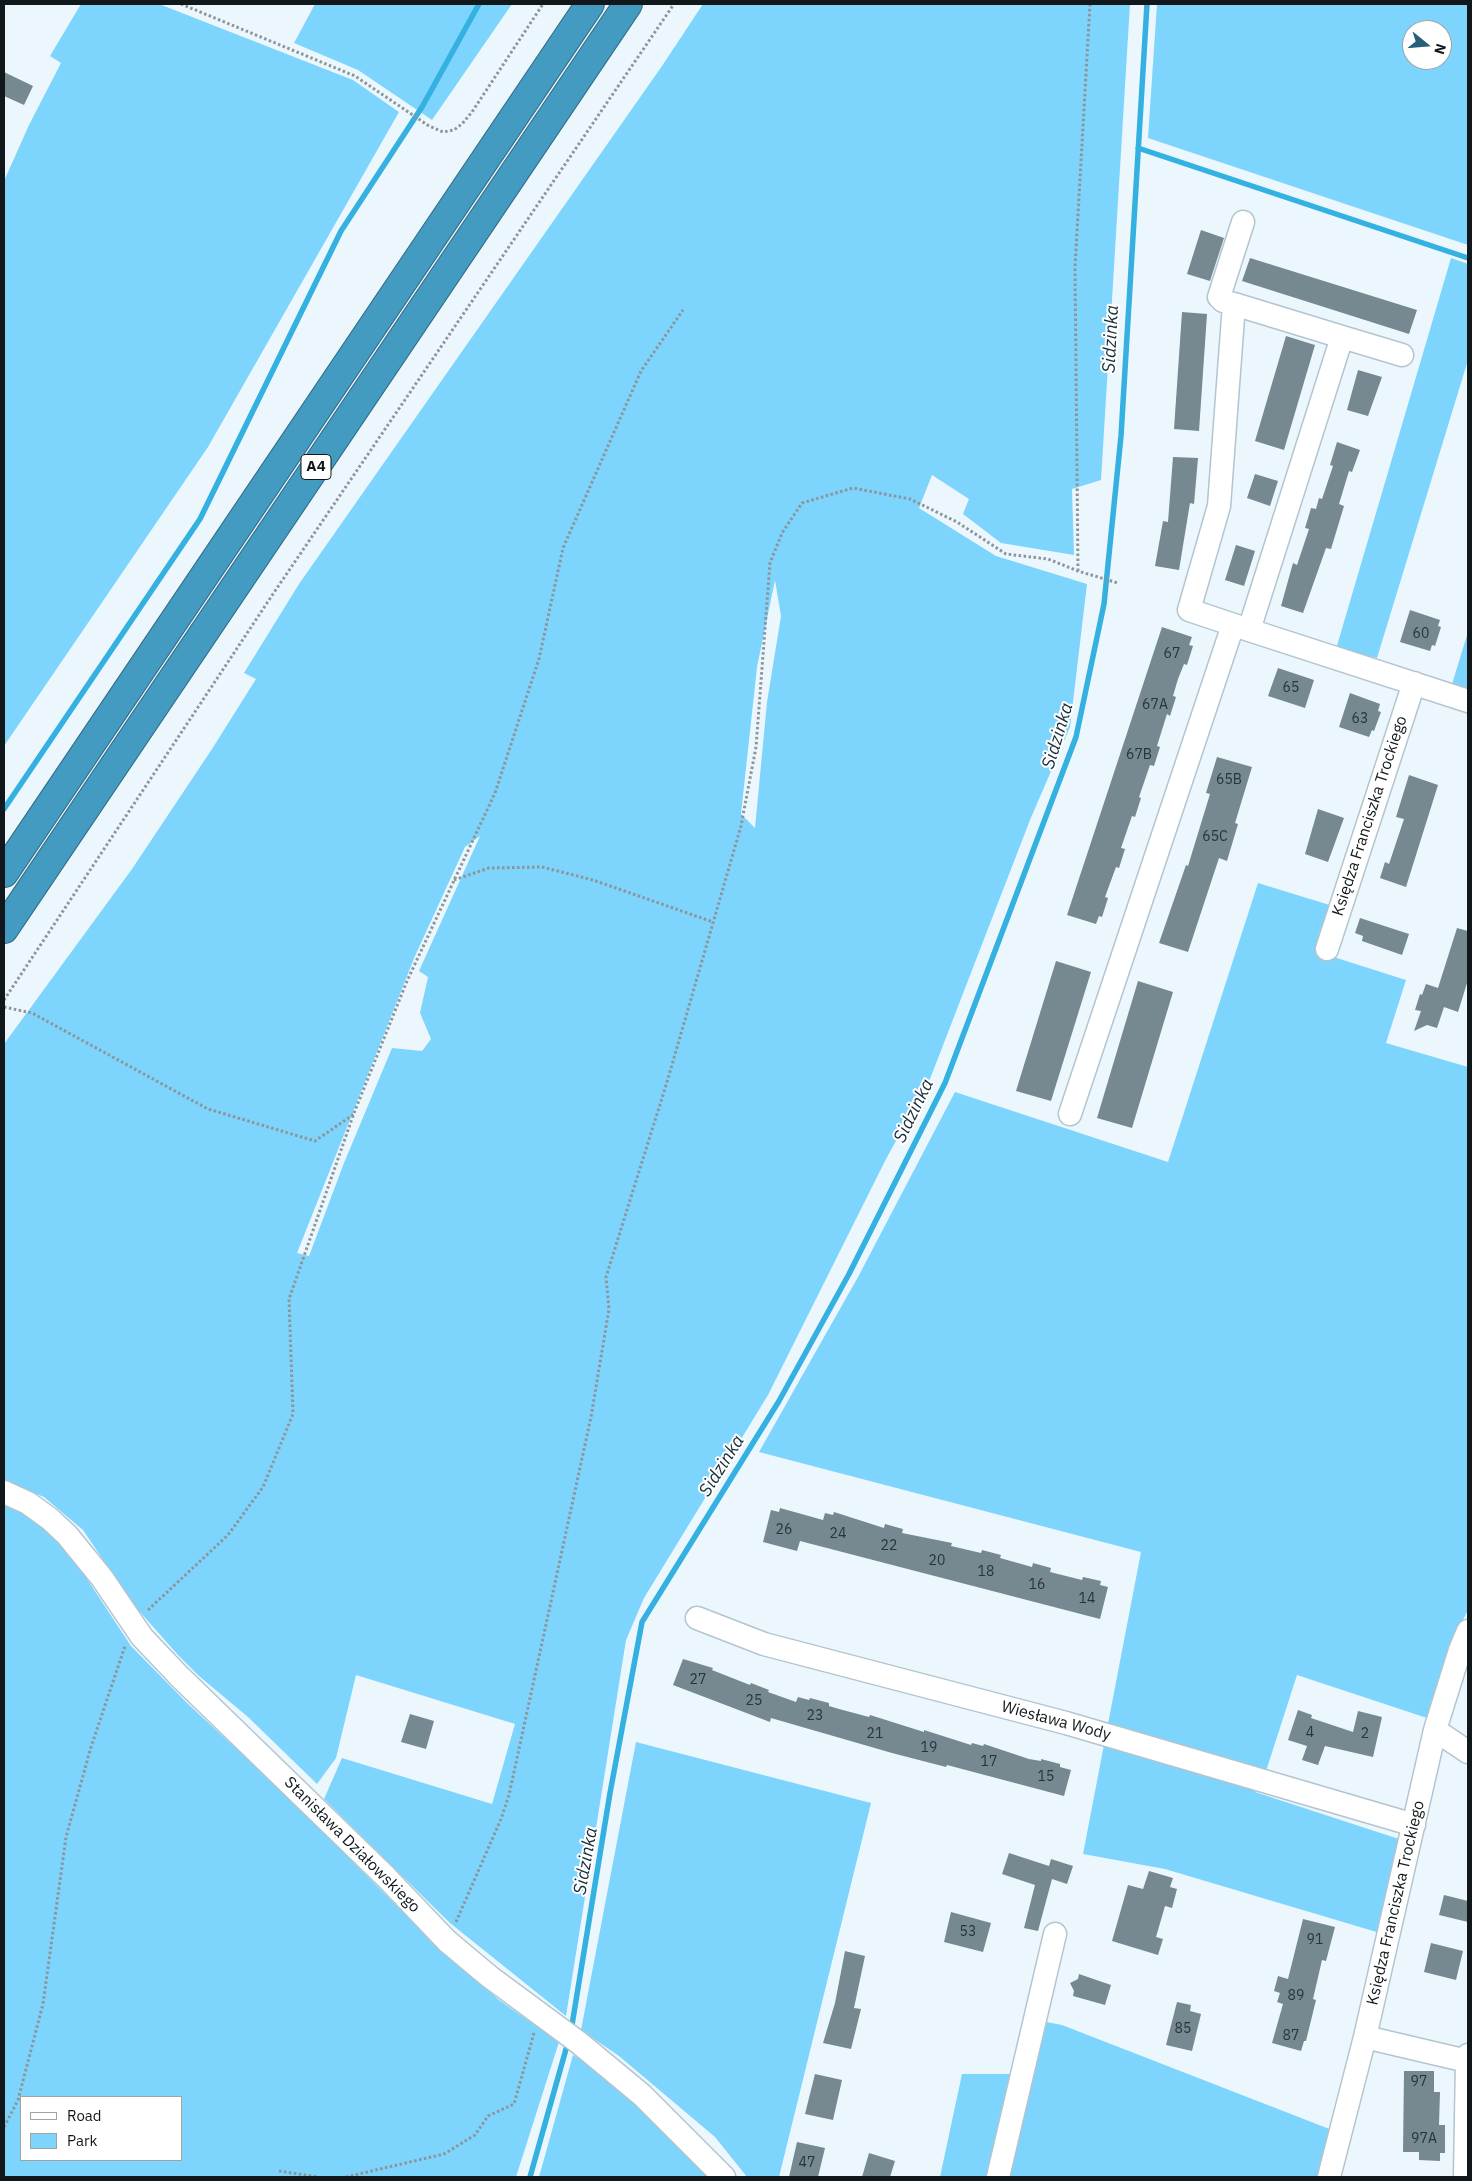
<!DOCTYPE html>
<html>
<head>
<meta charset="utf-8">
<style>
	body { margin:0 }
	#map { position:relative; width:1472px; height:2181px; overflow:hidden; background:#ecf7fd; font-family:"IBM Plex Sans",sans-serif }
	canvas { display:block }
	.frame { position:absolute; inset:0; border:5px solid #11181b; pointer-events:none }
	.legend { position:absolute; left:20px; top:2096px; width:162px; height:65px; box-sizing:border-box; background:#fff; border:1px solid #a0a3a4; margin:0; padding:6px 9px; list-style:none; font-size:15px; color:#11181b }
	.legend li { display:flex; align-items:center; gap:10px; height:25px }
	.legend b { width:25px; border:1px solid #a0a3a4 }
	.north { position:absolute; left:1402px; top:20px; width:50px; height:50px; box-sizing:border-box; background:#fff; border:1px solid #a0a3a4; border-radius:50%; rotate:107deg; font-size:14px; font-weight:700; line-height:20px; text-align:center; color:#11181b }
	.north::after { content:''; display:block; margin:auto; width:18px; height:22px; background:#255f78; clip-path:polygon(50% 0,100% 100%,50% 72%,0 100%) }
</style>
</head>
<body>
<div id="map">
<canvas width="1472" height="2181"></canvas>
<div class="frame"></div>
<ul class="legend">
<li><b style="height:6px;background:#fff"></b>Road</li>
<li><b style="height:14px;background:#7dd4fd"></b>Park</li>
</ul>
<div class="north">N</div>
</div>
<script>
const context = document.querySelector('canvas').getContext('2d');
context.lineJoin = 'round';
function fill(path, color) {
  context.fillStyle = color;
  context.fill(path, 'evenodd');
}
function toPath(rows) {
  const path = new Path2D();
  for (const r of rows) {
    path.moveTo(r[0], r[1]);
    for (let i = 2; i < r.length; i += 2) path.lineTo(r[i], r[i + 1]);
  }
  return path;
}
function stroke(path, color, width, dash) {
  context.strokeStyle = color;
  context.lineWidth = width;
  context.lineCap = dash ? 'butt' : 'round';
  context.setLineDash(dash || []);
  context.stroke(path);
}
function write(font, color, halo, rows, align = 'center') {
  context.font = font + ' "IBM Plex Sans",sans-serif';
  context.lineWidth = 4;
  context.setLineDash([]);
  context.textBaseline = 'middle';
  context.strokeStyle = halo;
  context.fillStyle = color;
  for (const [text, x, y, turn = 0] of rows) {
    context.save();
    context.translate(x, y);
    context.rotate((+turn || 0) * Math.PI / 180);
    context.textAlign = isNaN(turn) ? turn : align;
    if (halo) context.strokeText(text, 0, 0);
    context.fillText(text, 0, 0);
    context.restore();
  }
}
fill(toPath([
	[81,4,159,4,353,80,399,112,208,447,4,746,4,181,29,125,61,63,50,56],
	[315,4,512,4,432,120,358,70,294,43],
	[703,4,1130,4,1101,480,1072,489,1074,555,1001,543,963,514,969,499,932,475,919,508,996,556,1087,584,1070,727,1030,820,930,1079,886,1159,768,1395,644,1598,626,1640,566,2016,450,1923,324,1799,342,1758,492,1804,515,1724,356,1675,336,1758,317,1784,248,1717,199,1676,178,1655,133,1604,83,1530,44,1497,4,1481,4,1044,132,869,212,749,256,679,244,673,299,584,662,66],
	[775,580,781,616,767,702,755,828,741,814,757,667],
	[480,836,419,971,428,977,420,1013,431,1039,422,1051,392,1048,344,1163,309,1256,297,1253,415,956,465,847],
	[1157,4,1468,4,1468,245,1148,138],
	[1412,30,1442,30,1442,60,1412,60],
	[1451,258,1468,264,1468,360,1377,658,1336,649],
	[1468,632,1468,689,1452,684],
	[1258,883,1336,907,1321,953,1406,980,1386,1043,1468,1067,1468,1610,1448,1650,1427,1718,1297,1675,1267,1768,1255,1792,1402,1840,1380,1933,1165,1869,1083,1854,1141,1552,759,1452,858,1277,955,1092,1168,1162],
	[4,1502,17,1508,64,1544,131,1646,186,1702,284,1793,434,1943,499,2000,559,2042,516,2177,4,2177],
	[21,2097,181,2097,181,2160,21,2160],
	[636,1742,871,1803,779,2177,747,2177,715,2137,619,2056,581,2030],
	[1041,2021,1062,2025,1332,2130,1320,2177,1006,2177],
	[573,2055,608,2075,709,2177,539,2177],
	[962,2074,1016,2074,990,2177,940,2177]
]), '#7dd4fd');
stroke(toPath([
	[1138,148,1468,258],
	[4,809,200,519,341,231,422,107,479,4],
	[571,2031,610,1793,642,1622,779,1401,849,1274,945,1083,1076,737,1104,604,1121,436,1147,4],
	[530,2177,568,2042]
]), '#34b0e1', 5.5);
fill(toPath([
	[4,72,33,86,24,105,4,96],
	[1201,230,1224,238,1210,281,1187,274],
	[1250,258,1417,310,1409,334,1242,281],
	[1182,312,1207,314,1199,431,1174,429],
	[1286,336,1315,345,1284,450,1255,441],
	[1358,370,1382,377,1368,416,1347,410],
	[1337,442,1360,450,1352,472,1349,471,1339,504,1344,506,1331,549,1326,548,1303,613,1281,606,1293,563,1297,565,1309,529,1305,528,1311,508,1316,509,1319,498,1322,499,1333,466,1330,465],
	[1173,457,1198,458,1194,504,1190,503,1179,570,1155,566,1163,521,1168,522],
	[1255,474,1278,481,1270,506,1247,498],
	[1236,545,1255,551,1244,586,1225,580],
	[1410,610,1440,620,1438,626,1441,627,1435,646,1432,645,1430,651,1400,642],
	[1162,627,1192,637,1189,645,1193,646,1187,665,1184,664,1178,679,1173,696,1176,697,1170,716,1167,714,1157,746,1160,747,1154,766,1150,765,1139,797,1141,798,1135,817,1132,816,1121,848,1125,849,1119,868,1116,867,1105,897,1108,898,1102,917,1099,916,1096,924,1067,915],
	[1278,668,1314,680,1305,708,1268,696],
	[1350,693,1380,704,1378,711,1381,712,1374,731,1372,730,1369,737,1339,727],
	[1217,757,1252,767,1235,823,1238,824,1227,861,1219,858,1188,952,1159,943,1186,865,1188,866,1210,794,1206,793],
	[1409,775,1438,785,1406,887,1380,878,1385,862,1389,864,1404,819,1396,817],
	[1318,809,1344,818,1328,862,1305,854],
	[1360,918,1409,934,1402,955,1362,941,1363,936,1355,933],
	[1457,928,1468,931,1468,980,1458,1012,1444,1007,1437,1028,1427,1025,1414,1031,1421,1011,1415,1010,1420,994,1422,995,1426,984,1438,988],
	[1056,961,1091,972,1051,1101,1016,1091],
	[1138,981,1173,992,1132,1128,1097,1118],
	[780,1508,823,1520,825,1513,833,1515,834,1512,884,1528,885,1524,903,1529,902,1533,952,1543,951,1546,981,1553,982,1550,1001,1555,1000,1558,1032,1567,1033,1563,1051,1568,1050,1572,1082,1580,1083,1577,1101,1581,1100,1585,1108,1587,1100,1619,800,1541,797,1551,763,1542,771,1510,779,1512],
	[683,1659,713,1668,712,1670,750,1685,751,1683,769,1690,768,1692,796,1702,798,1697,809,1700,810,1698,829,1703,829,1706,839,1709,869,1717,870,1715,924,1732,924,1730,971,1745,972,1743,983,1746,984,1744,1029,1759,1041,1761,1041,1759,1060,1764,1060,1767,1071,1770,1064,1796,947,1765,946,1767,892,1753,771,1718,770,1722,673,1685],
	[1298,1710,1312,1715,1311,1718,1353,1732,1358,1711,1382,1717,1373,1757,1325,1746,1318,1765,1302,1760,1307,1746,1288,1740],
	[410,1714,434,1721,426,1749,401,1742],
	[1009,1853,1049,1866,1051,1859,1073,1866,1067,1884,1052,1879,1038,1931,1024,1928,1035,1885,1002,1874],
	[1149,1871,1173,1878,1170,1887,1177,1889,1172,1908,1165,1906,1156,1937,1163,1939,1158,1955,1112,1941,1128,1885,1143,1889],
	[1444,1895,1468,1901,1468,1922,1439,1915],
	[951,1912,991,1923,983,1952,944,1942],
	[1303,1919,1335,1927,1326,1961,1322,1960,1313,1999,1316,2000,1306,2041,1304,2041,1301,2051,1272,2043,1283,2004,1277,2002,1280,1993,1274,1991,1278,1976,1288,1979],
	[1431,1943,1463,1951,1456,1980,1424,1972],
	[845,1951,865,1956,854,2008,861,2009,851,2049,823,2043,835,2003],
	[1079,1974,1111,1985,1105,2005,1073,1996,1074,1991,1070,1983,1078,1979],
	[1177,2002,1191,2005,1190,2011,1201,2014,1192,2051,1166,2045],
	[1404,2071,1434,2071,1434,2092,1440,2092,1439,2125,1445,2125,1445,2153,1440,2153,1440,2161,1419,2160,1419,2152,1403,2152],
	[815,2074,842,2080,833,2120,805,2114],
	[797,2142,825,2148,818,2177,789,2177],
	[869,2153,895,2161,890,2177,862,2177]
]), '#768890');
const minor = toPath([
	[1234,304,1223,301,1219,297,1243,222],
	[1342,337,1402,355],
	[1249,630,1342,337,1234,304,1219,506,1189,610,1249,630,1468,701],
	[1327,949,1414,683],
	[1070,1114,1233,625],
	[4,1492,28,1503,50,1519,67,1535,102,1578,142,1637,179,1676,386,1877,447,1941,490,1977,578,2042,642,2095,724,2177],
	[697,1618,764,1644,1066,1723,1414,1825],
	[1435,1730,1468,1752],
	[1365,2037,1467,2061,1468,2055],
	[998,2177,1055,1934],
	[1329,2177,1365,2037,1435,1730,1460,1650,1468,1631],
	[1465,2177,1467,2061]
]);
const highway = toPath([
	[4,873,590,4],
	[4,929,628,4]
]);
stroke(minor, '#b3c5cf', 25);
stroke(highway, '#326d88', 30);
stroke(toPath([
	[181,4,355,76,429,126,443,132,454,130,462,124,472,112,543,4],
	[1078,571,1075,267,1090,4],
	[454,880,489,868,542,867,593,880,713,922],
	[4,1000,275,591,674,4],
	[4,1007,32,1013,208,1109,315,1141,354,1114],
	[148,1610,228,1535,263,1487,293,1414,289,1299,354,1113,407,981,495,793,539,659,563,548,641,371,683,310],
	[456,1922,501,1819,509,1795,591,1417,609,1309,606,1277,667,1082,741,826,756,747,770,563,782,533,802,503,853,488,910,499,957,522,1006,554,1048,559,1078,571,1118,583],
	[4,2127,18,2100,43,2004,66,1837,91,1747,125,1646],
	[279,2171,318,2177],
	[346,2177,444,2154,475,2135,488,2116,514,2104,534,2033]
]), '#8c959a', 3, [2.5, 2.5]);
stroke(minor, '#fff', 22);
stroke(highway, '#439bc2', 28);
write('14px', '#2a3438', null, [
	["60",1421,634],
	["67",1172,654],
	["65",1291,688],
	["67A",1155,705],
	["63",1360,719],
	["67B",1139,755],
	["65B",1229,780],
	["65C",1215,837],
	["26",784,1530],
	["24",838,1534],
	["22",889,1546],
	["20",937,1561],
	["18",986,1572],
	["16",1037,1585],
	["14",1087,1599],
	["27",698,1680],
	["25",754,1701],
	["23",815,1716],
	["4",1310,1733],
	["21",875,1734],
	["2",1365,1734],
	["19",929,1748],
	["17",989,1762],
	["15",1046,1777],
	["53",968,1932],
	["91",1315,1940],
	["89",1296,1996],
	["85",1183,2029],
	["87",1291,2036],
	["97",1419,2082],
	["97A",1424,2139],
	["47",807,2163]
]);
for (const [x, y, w] of [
	[316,467,30]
]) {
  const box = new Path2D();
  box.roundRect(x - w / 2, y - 12.5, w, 25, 4);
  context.fillStyle = '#fff';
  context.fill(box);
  stroke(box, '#11181b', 1);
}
write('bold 15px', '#11181b', null, [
	["A4",316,467]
]);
write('16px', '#11181b', '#fff', [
	["Księdza Franciszka Trockiego",1370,816,-72],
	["Wiesława Wody",1056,1721,15],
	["Stanisława Działowskiego",352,1845,45],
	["Księdza Franciszka Trockiego",1396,1903,-77]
]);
write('italic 18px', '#192d37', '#fff', [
	["Sidzinka",1111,339,-87],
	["Sidzinka",1058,736,-73],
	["Sidzinka",914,1111,-64],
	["Sidzinka",722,1466,-58],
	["Sidzinka",586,1861,-80]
]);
</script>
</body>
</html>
